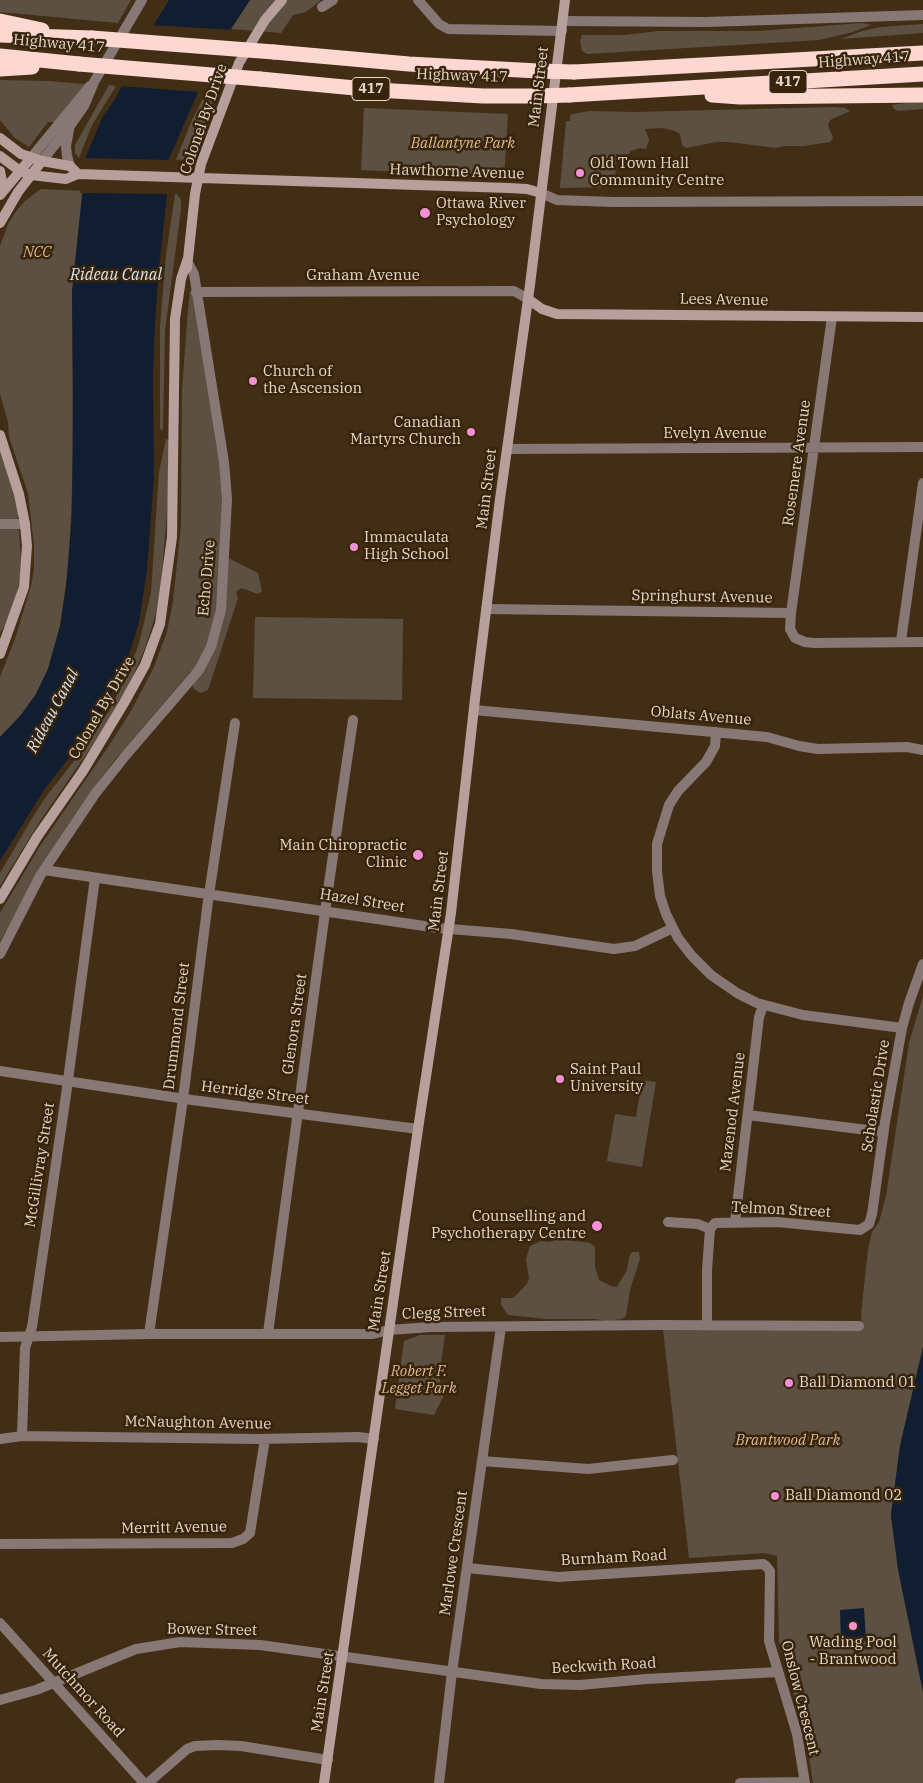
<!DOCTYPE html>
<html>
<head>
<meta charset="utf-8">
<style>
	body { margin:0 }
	canvas { display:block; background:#422e14 }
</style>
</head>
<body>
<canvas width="923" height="1783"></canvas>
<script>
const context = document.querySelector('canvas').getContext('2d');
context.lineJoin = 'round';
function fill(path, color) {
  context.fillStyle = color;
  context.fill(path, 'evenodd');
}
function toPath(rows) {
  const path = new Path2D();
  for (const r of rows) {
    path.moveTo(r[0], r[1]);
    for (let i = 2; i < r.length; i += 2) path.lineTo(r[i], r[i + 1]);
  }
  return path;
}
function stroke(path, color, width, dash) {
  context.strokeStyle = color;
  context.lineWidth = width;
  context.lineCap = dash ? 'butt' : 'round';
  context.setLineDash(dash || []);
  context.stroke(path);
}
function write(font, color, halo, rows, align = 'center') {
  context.font = font + ' "IBM Plex Serif",serif';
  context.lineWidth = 5;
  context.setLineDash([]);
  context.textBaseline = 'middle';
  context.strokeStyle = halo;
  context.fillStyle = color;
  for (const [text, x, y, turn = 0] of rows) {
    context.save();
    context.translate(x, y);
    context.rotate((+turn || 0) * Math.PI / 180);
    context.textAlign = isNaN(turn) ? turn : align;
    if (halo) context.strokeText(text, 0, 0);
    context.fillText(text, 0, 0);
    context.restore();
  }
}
fill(toPath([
	[0,0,131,0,118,23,0,12],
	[250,0,321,0,306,12,293,15,281,33,231,29],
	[862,23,871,25,853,32,819,40,587,54,582,51,580,41,582,35,625,35,659,31,759,31],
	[923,24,923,33,841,39,862,31,881,27],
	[0,80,48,81,85,84,55,122,48,122,29,147,15,138,0,120],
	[109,85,116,86,92,125,79,158,75,153,75,145],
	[206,93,216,94,193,153,188,159,176,160,192,120],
	[913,102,923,102,923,109,898,111,894,109,892,105],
	[835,107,845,108,850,111,830,120,828,125,833,138,830,142,804,146,784,146,776,148,729,142,716,142,686,148,682,145,680,134,675,131,663,128,645,129,649,140,646,149,640,148,631,151,625,158,621,158,616,153,615,187,560,188,566,121,570,121,570,116,573,114,589,111,634,112],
	[364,108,508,114,504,177,361,170],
	[41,189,83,191,72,292,73,463,69,562,60,626,48,669,36,694,21,715,0,737,0,677,15,639,31,586,34,569,34,545,28,493,9,437,8,422,0,394,0,246,8,224,17,210,25,201],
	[175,194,177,194,181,200,181,209,165,331,163,430,160,429,160,326,166,255],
	[190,291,192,292,217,450,224,476,222,555,258,573,262,591,258,594,241,588,236,592,238,598,208,690,200,693,193,688,191,671,113,762,69,824,40,870,0,941,0,913,40,846,108,747,131,711,153,669,167,632,173,601,181,526,182,390,188,309],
	[166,439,169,440,168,502,161,584,157,610,146,646,130,683,113,712,92,746,42,818,0,886,0,873,31,820,45,798,82,751,109,711,129,671,139,643,151,593,159,472],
	[0,451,16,499,18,514,17,519,14,520,0,520],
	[0,528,16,528,19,531,21,558,20,576,17,592,8,621,0,633],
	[255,617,403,619,402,700,253,698],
	[923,996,923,1347,900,1446,891,1515,898,1569,923,1692,923,1783,813,1783,806,1736,779,1642,777,1556,764,1553,689,1558,663,1330,863,1330,861,1315,868,1249,872,1232,879,1222,886,1196,909,1043],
	[642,1080,656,1082,642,1167,607,1161,615,1114,636,1117],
	[561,1239,590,1243,595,1247,595,1267,599,1280,611,1286,617,1287,627,1270,629,1257,632,1252,639,1252,640,1259,630,1290,626,1316,621,1319,609,1321,595,1319,547,1319,508,1315,501,1305,501,1298,513,1298,527,1284,529,1278,526,1259,530,1246,541,1241,548,1242],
	[420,1335,445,1335,439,1377,444,1395,434,1415,395,1409,404,1341]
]), '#5c5042');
fill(toPath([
	[169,0,250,0,231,29,199,90,168,161,167,195,159,268,155,323,153,374,154,478,147,570,139,622,128,658,102,713,90,731,44,790,0,861,0,737,21,715,36,694,48,669,60,626,66,587,72,514,73,391,72,292,86,156,102,118,115,99,156,21],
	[923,1347,923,1692,898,1569,891,1515,900,1446],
	[864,1608,866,1641,841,1643,840,1610]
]), '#111e32');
fill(toPath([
	[151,25,233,30,201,92,119,86],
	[84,158,171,160,169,194,80,193]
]), '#422e14');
stroke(toPath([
	[418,0,439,24,448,29,562,31],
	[322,7,333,0],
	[563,21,706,22,923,15],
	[541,193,557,200,613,202,923,201],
	[196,292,514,291,528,299],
	[832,317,791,613,790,629,795,638,805,642,814,643,923,642],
	[507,449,923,447],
	[0,524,25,524],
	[486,609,791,613],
	[901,641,923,483],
	[474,710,767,737,799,746,818,749,907,747,923,750],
	[716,732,715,746,710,755,706,762,678,791,669,805,657,844,657,871,660,896,666,914,678,938,692,956,711,975,737,993,757,1003,803,1015,902,1028],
	[44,870,438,928,511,934,614,949,635,946,673,928],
	[0,954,40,876,95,794,126,755,199,670,211,647,221,610,227,499,224,462,194,274,187,261],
	[0,1071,192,1100,418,1129],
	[748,1115,883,1132],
	[668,1222,698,1224,710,1229],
	[735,1222,759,1017,763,1006],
	[707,1325,707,1270,710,1229,715,1223,777,1222,860,1230,869,1224,872,1214,885,1122,902,1028,909,1003,923,964],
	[389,1330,431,1327,660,1325,859,1326],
	[268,1333,328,890,353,720],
	[149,1334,183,1099,208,901,235,723],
	[22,1436,259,1439,358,1437,374,1439],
	[0,1439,22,1436,25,1348,32,1327,66,1095,95,878],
	[482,1461,588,1469,673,1460],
	[0,1544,232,1543,243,1539,250,1533,265,1439],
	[467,1568,558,1577,763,1564,766,1566,770,1571,769,1641,797,1734,805,1783],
	[0,1623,144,1783],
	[0,1700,36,1690,136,1649,180,1642,260,1645,541,1684,580,1685,646,1679,778,1672],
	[148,1783,187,1749,195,1746,218,1745,241,1746,328,1760],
	[439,1783,452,1672,501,1327],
	[740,1783,805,1782]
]), '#877876', 10);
stroke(toPath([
	[69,130,66,146,67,156,70,166],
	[31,158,90,86],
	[42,161,70,126,84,106,94,82,142,0],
	[0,1337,149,1334,373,1334,389,1330]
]), '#877876', 10);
stroke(toPath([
	[0,138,21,154,42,161,70,166,78,174],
	[0,156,20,171,31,175,66,179,78,174,509,188,527,189,541,193],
	[0,171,2,181,0,191],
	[0,195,31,158],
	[0,223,18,192,42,161],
	[187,268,195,194,201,164,239,63,265,20,282,0],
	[528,299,542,309,557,314,923,317],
	[0,435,19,494,25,524,27,546,24,587,0,654],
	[0,899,37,837,83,771,124,703,145,665,160,624,172,537,175,319,181,279,187,261],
	[324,1783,418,1129,451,913,475,699,500,499,530,285,565,0]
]), '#b79f9b', 10);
stroke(toPath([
	[0,21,42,30],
	[0,35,92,38],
	[274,52,409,64,538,71],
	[0,56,79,64],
	[0,69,32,67],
	[574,72,923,53],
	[260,79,376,90,483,96,535,96],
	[569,95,923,74],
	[712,95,740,97,923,95]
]), '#fdd8d3', 15);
stroke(toPath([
	[92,38,274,52],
	[79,64,260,79],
	[538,71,574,72],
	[535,96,569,95]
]), '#fdd8d3', 15);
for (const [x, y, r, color] of [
	[580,173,5,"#f391d6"],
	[425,213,6,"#f391d6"],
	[253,381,5,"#f391d6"],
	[471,432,5,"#f391d6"],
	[354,547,5,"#f391d6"],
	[418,855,6,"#f391d6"],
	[560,1079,5,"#f391d6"],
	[597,1226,6,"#f391d6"],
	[789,1383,5,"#f391d6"],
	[775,1496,5,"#f391d6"],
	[853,1626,5,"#f391d6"]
]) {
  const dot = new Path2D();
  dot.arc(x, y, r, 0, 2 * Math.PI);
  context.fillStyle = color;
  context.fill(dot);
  stroke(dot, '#37240a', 2);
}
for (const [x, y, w] of [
	[788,82,38],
	[371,89,38]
]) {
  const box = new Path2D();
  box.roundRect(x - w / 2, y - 11.5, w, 23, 4);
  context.fillStyle = '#37240a';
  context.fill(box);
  stroke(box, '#e4d7c9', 1);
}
write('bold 14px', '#e4d7c9', null, [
	["417",788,82],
	["417",371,89]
]);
write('15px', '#e4d7c9', '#37240a', [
	["Highway 417",59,44,5],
	["Highway 417",864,60,-4],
	["Highway 417",462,76,2],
	["Main Street",539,87,-83],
	["Colonel By Drive",204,119,-71],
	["Hawthorne Avenue",457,172,2],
	["Graham Avenue",363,276],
	["Lees Avenue",724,300,1],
	["Evelyn Avenue",715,434],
	["Rosemere Avenue",797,463,-82],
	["Main Street",487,489,-83],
	["Echo Drive",207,578,-85],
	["Springhurst Avenue",702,597,1],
	["Colonel By Drive",102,708,-60],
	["Oblats Avenue",701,716,5],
	["Main Street",439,891,-83],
	["Hazel Street",362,901,9],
	["Glenora Street",295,1024,-82],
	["Drummond Street",177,1026,-83],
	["Herridge Street",255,1093,7],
	["Scholastic Drive",876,1096,-81],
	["Mazenod Avenue",733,1112,-83],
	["McGillivray Street",40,1165,-81],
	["Telmon Street",781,1210,3],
	["Main Street",380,1291,-81],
	["Clegg Street",444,1313,-2],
	["McNaughton Avenue",198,1423,1],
	["Merritt Avenue",174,1528,-1],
	["Marlowe Crescent",454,1553,-82],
	["Burnham Road",614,1558,-3],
	["Bower Street",212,1630,1],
	["Beckwith Road",604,1666,-3],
	["Main Street",323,1692,-81],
	["Mutchmor Road",83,1693,48],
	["Onslow Crescent",800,1698,76]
]);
write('italic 15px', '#deba8e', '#37240a', [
	["Ballantyne Park",463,144],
	["NCC",37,253],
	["Robert F.",419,1372],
	["Legget Park",419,1389],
	["Brantwood Park",788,1441]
]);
write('15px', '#e4d7c9', '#37240a', [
	["Old Town Hall",590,164],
	["Community Centre",590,181],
	["Ottawa River",436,204],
	["Psychology",436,221],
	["Church of",263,372],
	["the Ascension",263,389],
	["Canadian",461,423,"right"],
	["Martyrs Church",461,440,"right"],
	["Immaculata",364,538],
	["High School",364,555],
	["Main Chiropractic",407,846,"right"],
	["Clinic",407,863,"right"],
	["Saint Paul",570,1070],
	["University",570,1087],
	["Counselling and",586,1217,"right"],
	["Psychotherapy Centre",586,1234,"right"],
	["Ball Diamond 01",799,1383],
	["Ball Diamond 02",785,1496],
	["Wading Pool",853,1643,"center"],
	["- Brantwood",853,1660,"center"]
], 'left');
write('italic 16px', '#d7e4f6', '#37240a', [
	["Rideau Canal",116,275],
	["Rideau Canal",53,711,-62]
]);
</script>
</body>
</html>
